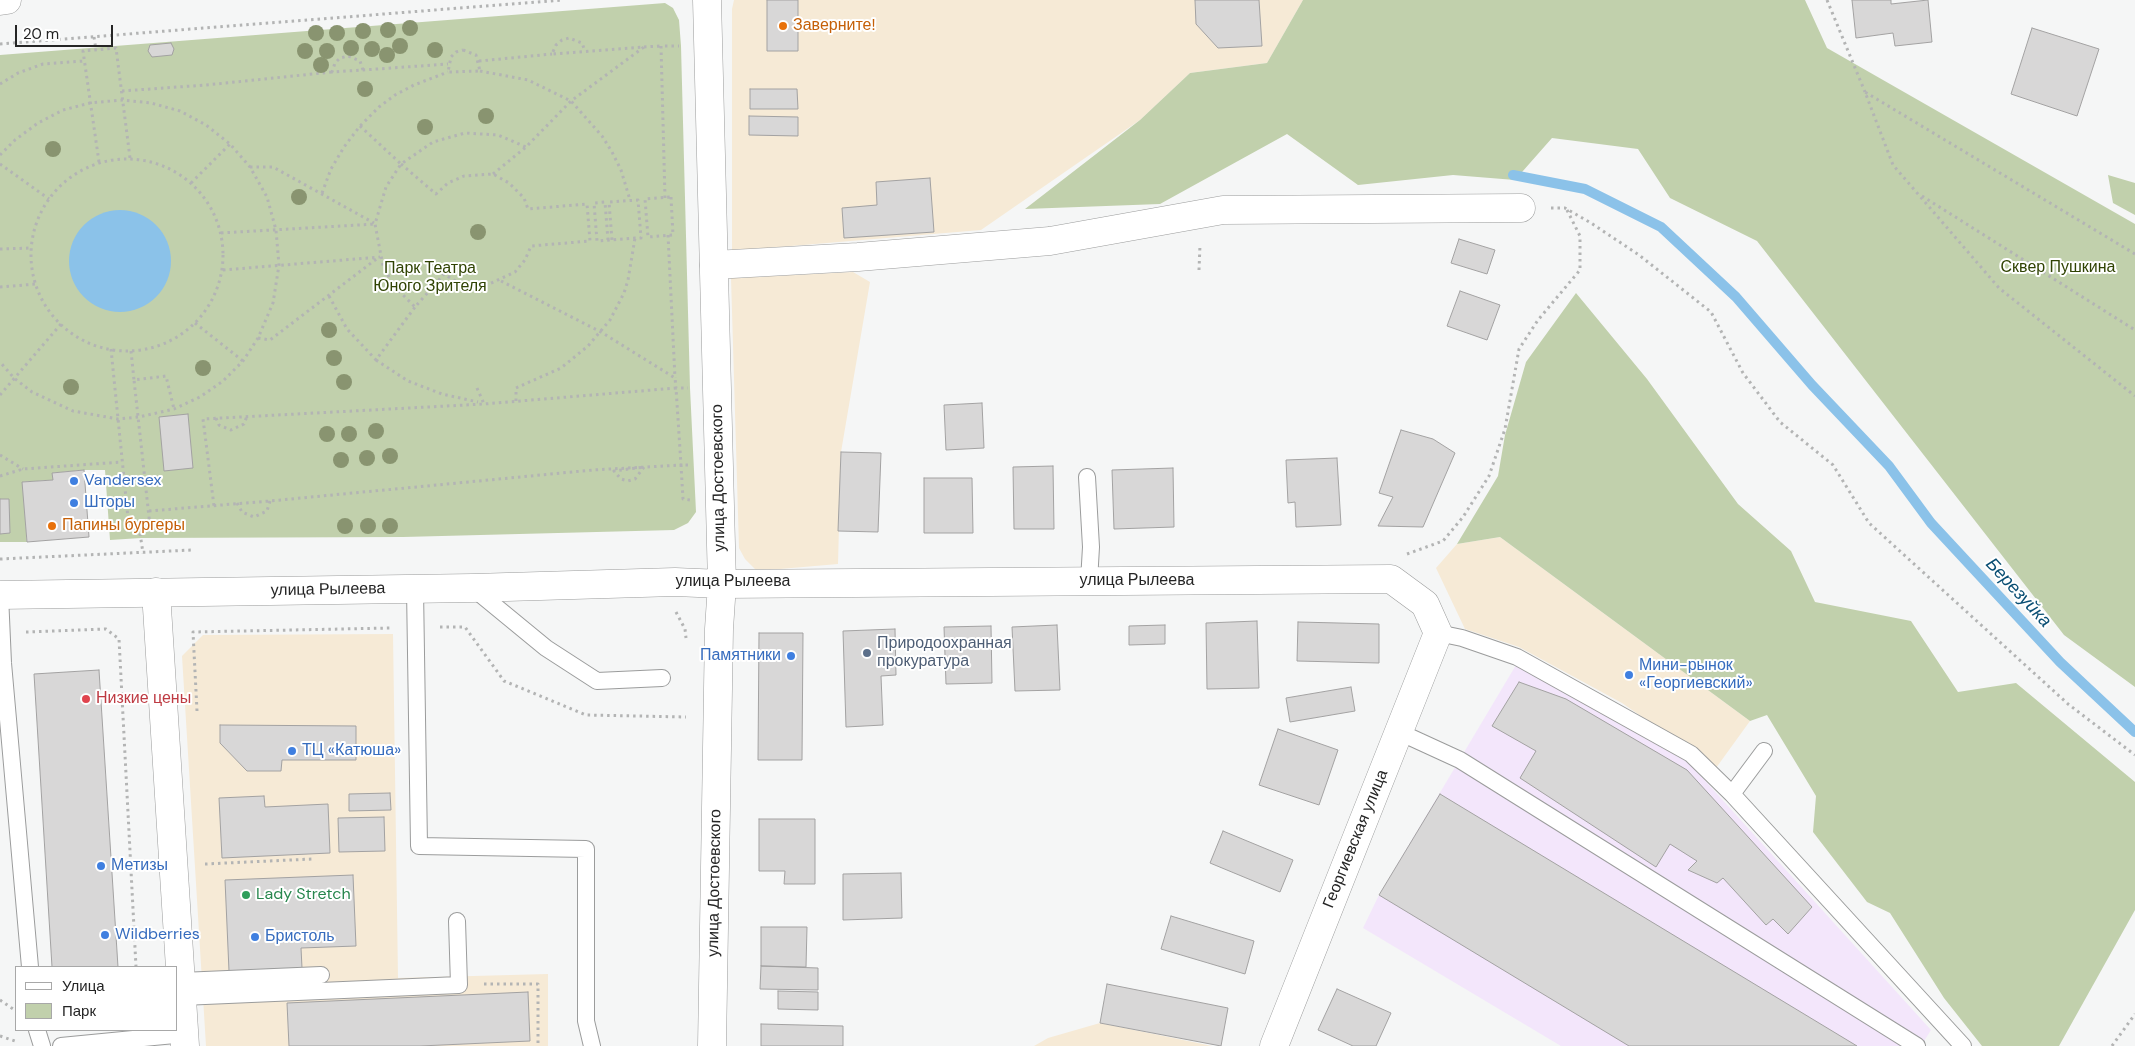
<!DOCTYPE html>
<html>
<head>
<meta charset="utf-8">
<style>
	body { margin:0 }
	#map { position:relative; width:2135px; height:1046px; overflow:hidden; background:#f5f6f6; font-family:"DM Sans",sans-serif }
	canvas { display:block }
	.legend { position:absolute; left:15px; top:966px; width:162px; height:65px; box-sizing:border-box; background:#fff; border:1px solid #a8a8a8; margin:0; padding:6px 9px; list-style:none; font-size:15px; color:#252525 }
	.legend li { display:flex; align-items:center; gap:10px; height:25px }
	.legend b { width:25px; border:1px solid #a8a8a8 }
	.scale { position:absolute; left:15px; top:25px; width:98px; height:22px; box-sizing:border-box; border:2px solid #252525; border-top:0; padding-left:6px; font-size:15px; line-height:18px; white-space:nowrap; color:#252525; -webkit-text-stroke:4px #fff; paint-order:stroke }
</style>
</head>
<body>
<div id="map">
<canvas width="2135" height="1046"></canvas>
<ul class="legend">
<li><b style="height:6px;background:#fff"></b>Улица</li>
<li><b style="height:14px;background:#c1d0ac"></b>Парк</li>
</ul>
<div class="scale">20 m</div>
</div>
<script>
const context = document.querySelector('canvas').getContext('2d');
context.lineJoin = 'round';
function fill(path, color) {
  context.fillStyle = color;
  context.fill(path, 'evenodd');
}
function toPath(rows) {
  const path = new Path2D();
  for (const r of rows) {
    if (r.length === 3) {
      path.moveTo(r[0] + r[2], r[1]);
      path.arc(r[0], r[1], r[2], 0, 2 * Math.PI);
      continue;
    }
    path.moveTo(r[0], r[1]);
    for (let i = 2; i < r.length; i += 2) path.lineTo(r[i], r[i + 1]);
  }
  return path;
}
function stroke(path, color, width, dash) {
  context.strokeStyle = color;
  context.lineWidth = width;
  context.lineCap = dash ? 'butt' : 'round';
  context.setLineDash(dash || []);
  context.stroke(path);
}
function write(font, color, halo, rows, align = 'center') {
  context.font = font + ' "DM Sans",sans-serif';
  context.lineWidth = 4;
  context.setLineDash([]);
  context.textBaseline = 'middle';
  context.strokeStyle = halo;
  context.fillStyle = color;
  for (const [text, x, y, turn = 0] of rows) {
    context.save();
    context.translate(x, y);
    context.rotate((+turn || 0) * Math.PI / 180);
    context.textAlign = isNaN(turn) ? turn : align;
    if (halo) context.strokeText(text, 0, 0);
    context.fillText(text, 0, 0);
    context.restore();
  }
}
fill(toPath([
	[734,0,1303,0,1267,63,1190,73,1140,120,981,230,732,251,732,9],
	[853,272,870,282,841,452,838,564,757,571,745,559,739,548,731,278],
	[1500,537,1750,721,1716,768,1622,703,1519,647,1465,629,1436,568,1457,544],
	[393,634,398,978,548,974,548,1046,206,1046,182,656,203,635],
	[1100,1023,1193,1042,1212,1046,1034,1046,1048,1038]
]), '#f6ead6');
fill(toPath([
	[1516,665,1689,763,1931,1030,1921,1046,1561,1046,1363,928,1379,895]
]), '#f3e6fb');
fill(toPath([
	[1303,0,1805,0,1827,48,2135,224,2135,687,2064,635,1757,241,1670,198,1638,149,1552,138,1515,180,1453,175,1358,185,1287,134,1160,204,1025,209,1140,120,1190,73,1267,63],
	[665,3,673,8,679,20,681,46,690,388,696,512,688,523,674,530,403,537,141,538,110,540,105,470,84,470,53,473,53,480,23,482,27,542,0,542,0,55],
	[2108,175,2135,183,2135,215,2113,203],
	[1576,293,1647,379,1738,504,1791,551,1815,602,1911,621,1958,692,2016,683,2135,782,2135,910,2059,1046,1982,1046,1944,998,1890,913,1867,902,1813,832,1816,796,1767,715,1750,721,1500,537,1457,544,1498,476,1505,435,1526,362]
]), '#c1d0ac');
fill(toPath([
	[120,261,51]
]), '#8bc2e9');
stroke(toPath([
	[1513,175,1585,189,1661,227,1736,297,1812,385,1889,466,1931,523,2060,662,2135,732]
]), '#8bc2e9', 10);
const building = toPath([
	[767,0,798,0,798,51,767,51,767,0],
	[1195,0,1259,0,1262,46,1218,48,1196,24,1195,0],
	[1852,0,1891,0,1891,4,1928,0,1932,42,1895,46,1893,33,1856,38,1852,0],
	[2032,28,2099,49,2077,116,2011,94,2032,28],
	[171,43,174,49,172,55,152,57,148,51,150,45,171,43],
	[750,89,797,89,798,109,750,109,750,89],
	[749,116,798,117,798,136,749,135,749,116],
	[930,178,934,232,844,238,842,208,877,205,876,182,930,178],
	[1459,239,1495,250,1487,274,1451,263,1459,239],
	[1460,291,1500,305,1487,340,1447,326,1460,291],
	[982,403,984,448,946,450,944,405,982,403],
	[188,414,193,468,164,471,159,417,188,414],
	[1401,430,1433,439,1455,453,1423,527,1378,526,1393,497,1379,493,1401,430],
	[841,452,881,453,878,532,838,531,841,452],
	[1337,458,1341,525,1296,527,1295,502,1288,503,1286,460,1337,458],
	[1053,466,1054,529,1014,529,1013,467,1053,466],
	[1173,468,1174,527,1114,529,1112,470,1173,468],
	[84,470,89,537,27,542,22,482,53,480,52,473,84,470],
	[924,478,972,478,973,533,924,533,924,478],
	[0,499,9,499,10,533,0,534,0,499],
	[1257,621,1259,688,1207,689,1206,623,1257,621],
	[1298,622,1379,624,1379,663,1297,661,1298,622],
	[1057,625,1060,690,1015,691,1012,627,1057,625],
	[1165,625,1165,644,1129,645,1129,626,1165,625],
	[991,626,992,683,946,684,944,627,991,626],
	[895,629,896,675,881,676,883,725,846,727,843,631,895,629],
	[759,633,803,633,802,760,758,760,759,633],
	[99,670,118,967,52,967,34,674,99,670],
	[1519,682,1566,699,1687,770,1812,907,1788,934,1773,919,1766,925,1723,878,1717,883,1688,870,1697,861,1670,844,1656,867,1520,778,1536,751,1492,726,1519,682],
	[1351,687,1355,711,1290,722,1286,698,1351,687],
	[220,725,356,726,356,760,282,760,281,771,247,771,220,743,220,725],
	[1278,729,1338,750,1319,805,1259,785,1278,729],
	[390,793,391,810,349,811,349,794,390,793],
	[1440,794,1857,1046,1629,1046,1379,895,1440,794],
	[264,796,265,807,328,804,330,853,222,858,219,798,264,796],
	[384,817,385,851,339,852,338,818,384,817],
	[759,819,815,819,815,884,784,884,785,871,759,871,759,819],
	[1223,831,1293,860,1280,892,1210,863,1223,831],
	[901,873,902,918,843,920,843,874,901,873],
	[353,875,356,946,301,948,302,968,229,971,225,880,353,875],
	[1171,916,1254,941,1245,974,1161,949,1171,916],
	[761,927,807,927,806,967,761,966,761,927],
	[761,966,818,968,818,990,760,989,761,966],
	[1107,984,1228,1008,1221,1046,1100,1023,1107,984],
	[1337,989,1391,1013,1376,1046,1353,1046,1318,1030,1337,989],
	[778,991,818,992,818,1010,778,1009,778,991],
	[528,992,530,1041,420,1046,289,1046,287,1003,528,992],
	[761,1024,843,1026,843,1046,761,1046,761,1024]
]);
fill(building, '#d8d7d7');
stroke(building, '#a3a2a2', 1);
const service = toPath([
	[1087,477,1091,547,1089,581],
	[473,588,546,648,597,681,662,678],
	[415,589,419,846,586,849,586,1021,592,1046],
	[0,595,3,663,30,967],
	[1438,633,1462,638,1517,657,1691,754,1732,794,1963,1046],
	[1399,732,1460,760,1917,1046],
	[1732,794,1764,751],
	[181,981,321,975],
	[182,997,459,985,457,921],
	[37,1030,42,1046],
	[61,1046,185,1034]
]);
const minor = toPath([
	[0,1,7,0],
	[714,265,858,257,1050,241,1223,210,1521,208],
	[722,584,1391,579,1425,604,1438,633,1274,1046],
	[156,592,185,1046]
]);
const tertiary = toPath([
	[707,0,722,584,719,629,712,1046],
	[0,595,473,588,675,582,722,584]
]);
stroke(service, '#9b9c9c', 18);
stroke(minor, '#9b9c9c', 29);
stroke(tertiary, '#9b9c9c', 29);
stroke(toPath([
	[1827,0,1865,92],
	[94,37,96,50],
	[0,44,563,0],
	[644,47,661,46],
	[463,50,476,55,480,71,448,72,451,57,456,52,463,50],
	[479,61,552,54],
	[363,70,360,61,348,56,340,58,335,63,332,72,363,70,448,64],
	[480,71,528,80,571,101,602,136,612,152,621,170,630,200],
	[0,84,18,73,43,64,84,61],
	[122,91,206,85,332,72],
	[360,126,401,164,433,142,465,133,498,135,526,147],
	[0,155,15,140,38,123,63,110,90,103,122,100,151,103,180,111,206,125,230,144,250,167,267,197,276,230,279,265,273,303,258,338,243,361,223,381,200,397,174,409,139,417,118,419,73,411,32,392,14,378,0,362],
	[127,255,96],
	[99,162,83,51,116,48,130,158],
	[0,164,49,199],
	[401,164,436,194,448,183,464,176,493,174,509,183,524,198,528,209,587,204,590,241,531,246,525,260,515,272,487,285,472,285,457,282,444,274,415,307,394,286,383,266,375,224,386,187,401,164],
	[250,167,273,167,374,223],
	[493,174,526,147,571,101,644,47,552,54,556,45,562,40,569,38,582,43,585,51],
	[191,183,230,144],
	[322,193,331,169,344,147,360,126,379,107,395,95,414,85,448,72],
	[1922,196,2135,330],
	[671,197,673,235,648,237,645,199,671,197],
	[665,198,661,46,679,46],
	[1551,208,1565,208,1591,223,1639,255,1711,312,1743,373,1780,422,1833,465,1869,523,2068,704,2135,755],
	[221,233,375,224],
	[668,235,675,378],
	[608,240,605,202,594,203,597,241,635,238,641,238,638,200,609,202,612,240],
	[0,249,32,248],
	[2135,254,1865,92,1893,165,1999,288,2135,396],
	[223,270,380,257],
	[1199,270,1200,245],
	[501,281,601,332,675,378,676,388,688,388],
	[0,287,36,284],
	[329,296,347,329,376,360,415,307],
	[195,323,243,361],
	[258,338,270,340,379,257],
	[111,349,129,528,150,526,134,380,166,376,174,409],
	[131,351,134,380],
	[376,360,408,381,442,394,478,402],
	[477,388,484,404],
	[0,395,61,324],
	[516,401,516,388,561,368,588,346,610,320,624,293,628,280,635,238],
	[216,418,219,425,231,430,244,424,247,416],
	[0,455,23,469],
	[688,465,681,465,683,499,690,500],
	[644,467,635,479,628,481,621,479,614,471,644,467],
	[0,476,23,469,122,462],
	[237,503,242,512,254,517,267,511,270,501],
	[149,511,270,501,593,470,681,465,676,388,484,404,203,419,214,506],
	[139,527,143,553],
	[1407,554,1443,541,1463,517,1489,476,1505,429,1519,349,1538,320,1580,270,1580,236,1566,208],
	[0,559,192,550],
	[676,612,685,629,686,638],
	[440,627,465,627,504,681,586,715,686,717],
	[26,632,106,629,119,639,136,967],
	[197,711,193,632,391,628],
	[205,864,312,859],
	[484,984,538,984,538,1046],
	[0,1000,16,1011],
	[0,1036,15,1041],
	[2112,1046,2135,1014]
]), '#b3b4b4', 3, [2.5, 4]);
stroke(service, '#fff', 16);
stroke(minor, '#fff', 28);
stroke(tertiary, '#fff', 28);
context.fillStyle = '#899470';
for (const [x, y] of [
	[410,28],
	[388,30],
	[363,31],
	[316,33],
	[337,33],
	[400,46],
	[351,48],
	[372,49],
	[435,50],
	[305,51],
	[327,51],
	[387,55],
	[321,65],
	[365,89],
	[486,116],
	[425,127],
	[53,149],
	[299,197],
	[478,232],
	[329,330],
	[334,358],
	[203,368],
	[344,382],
	[71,387],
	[376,431],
	[327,434],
	[349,434],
	[390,456],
	[367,458],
	[341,460],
	[345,526],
	[368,526],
	[390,526]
]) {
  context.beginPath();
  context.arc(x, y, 8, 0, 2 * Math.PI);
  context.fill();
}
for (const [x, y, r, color] of [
	[783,26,5,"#e8710a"],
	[74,481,5,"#3f7fe0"],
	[74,503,5,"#3f7fe0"],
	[52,526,5,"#e8710a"],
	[867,653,5,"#5c6f8a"],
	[791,656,5,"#3f7fe0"],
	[1629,675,5,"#3f7fe0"],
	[86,699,5,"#e0444e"],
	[292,751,5,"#3f7fe0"],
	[101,866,5,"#3f7fe0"],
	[246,895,5,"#2e9e5b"],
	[105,935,5,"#3f7fe0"],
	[255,937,5,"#3f7fe0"]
]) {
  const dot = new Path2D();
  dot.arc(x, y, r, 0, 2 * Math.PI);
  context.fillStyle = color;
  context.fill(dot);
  stroke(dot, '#fff', 2);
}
write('16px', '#c56008', '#fff', [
	["Заверните!",793,26],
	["Папины бургеры",62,526]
], 'left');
write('16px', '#304303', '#fff', [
	["Сквер Пушкина",2058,268],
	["Парк Театра",430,269],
	["Юного Зрителя",430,287]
]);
write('16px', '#252525', '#fff', [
	["улица Достоевского",719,478,-91],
	["улица Рылеева",1137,581],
	["улица Рылеева",733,582],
	["улица Рылеева",328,590,-1],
	["Георгиевская улица",1356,839,-68],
	["улица Достоевского",715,883,-89]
]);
write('16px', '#366cbe', '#fff', [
	["Vandersex",84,481],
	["Шторы",84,503],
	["Памятники",781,656,"right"],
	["Мини-рынок",1639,666],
	["«Георгиевский»",1639,684],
	["ТЦ «Катюша»",302,751],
	["Метизы",111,866],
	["Wildberries",115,935],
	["Бристоль",265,937]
], 'left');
write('16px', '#4e5e75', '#fff', [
	["Природоохранная",877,644],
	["прокуратура",877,662]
], 'left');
write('16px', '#be3a42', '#fff', [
	["Низкие цены",96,699]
], 'left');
write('16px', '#27864d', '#fff', [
	["Lady Stretch",256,895]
], 'left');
write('italic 18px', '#094e73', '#fff', [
	["Березуйка",2018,593,47]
]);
</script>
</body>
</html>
